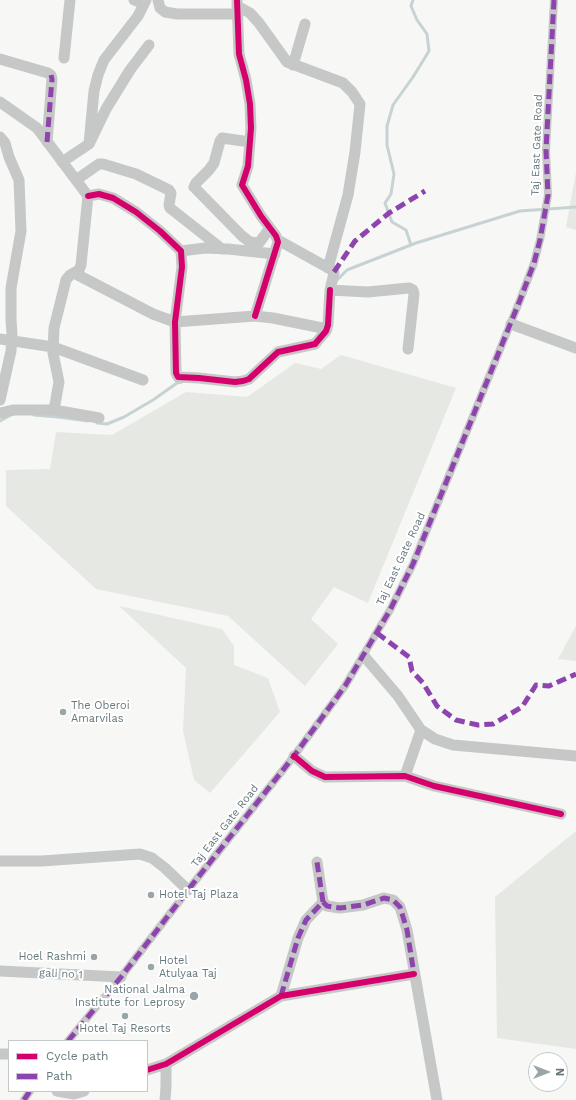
<!DOCTYPE html>
<html>
<head>
<meta charset="utf-8">
<style>
	body { margin:0 }
	#map { position:relative; width:576px; height:1100px; overflow:hidden; background:#f7f7f6; font-family:"Work Sans",sans-serif }
	canvas { display:block }
	.legend { position:absolute; left:8px; top:1040px; width:140px; height:52px; box-sizing:border-box; background:#fff; border:1px solid #c2c9cb; margin:0; padding:5px 7px; list-style:none; font-size:12px; color:#66797d }
	.legend li { display:flex; align-items:center; gap:8px; height:20px }
	.legend b { width:20px; border:1px solid #c2c9cb }
	.north { position:absolute; left:528px; top:1052px; width:40px; height:40px; box-sizing:border-box; background:#fff; border:1px solid #c2c9cb; border-radius:50%; rotate:90deg; font-size:11px; font-weight:700; line-height:16px; text-align:center; color:#66797d }
	.north::after { content:''; display:block; margin:auto; width:14px; height:18px; background:#99a5a7; clip-path:polygon(50% 0,100% 100%,50% 72%,0 100%) }
</style>
</head>
<body>
<div id="map">
<canvas width="576" height="1100"></canvas>
<ul class="legend">
<li><b style="height:5px;background:#d6006c"></b>Cycle path</li>
<li><b style="height:5px;background:#8e44ad"></b>Path</li>
</ul>
<div class="north">N</div>
</div>
<script>
const context = document.querySelector('canvas').getContext('2d');
context.lineJoin = 'round';
function fill(path, color) {
  context.fillStyle = color;
  context.fill(path, 'evenodd');
}
function toPath(rows) {
  const path = new Path2D();
  for (const r of rows) {
    path.moveTo(r[0], r[1]);
    for (let i = 2; i < r.length; i += 2) path.lineTo(r[i], r[i + 1]);
  }
  return path;
}
function stroke(path, color, width, dash) {
  context.strokeStyle = color;
  context.lineWidth = width;
  context.lineCap = dash ? 'butt' : 'round';
  context.setLineDash(dash || []);
  context.stroke(path);
}
function write(font, color, halo, rows, align = 'center') {
  context.font = font + ' "Work Sans",sans-serif';
  context.lineWidth = 4;
  context.setLineDash([]);
  context.textBaseline = 'middle';
  context.strokeStyle = halo;
  context.fillStyle = color;
  for (const [text, x, y, turn = 0] of rows) {
    context.save();
    context.translate(x, y);
    context.rotate((+turn || 0) * Math.PI / 180);
    context.textAlign = isNaN(turn) ? turn : align;
    if (halo) context.strokeText(text, 0, 0);
    context.fillText(text, 0, 0);
    context.restore();
  }
}
fill(toPath([
	[576,172,576,230,566,227],
	[341,355,456,388,368,603,334,587,311,619,338,644,305,686,228,616,96,589,6,506,6,470,50,469,56,432,112,435,186,392,247,397,295,363,321,369],
	[119,606,222,629,234,646,234,665,268,678,280,712,210,793,194,780,183,731,186,668],
	[576,626,576,661,558,659],
	[576,831,576,1049,497,1038,495,897]
]), '#e6e8e4');
stroke(toPath([
	[411,245,406,230,392,222,385,203,391,194,394,174,387,145,387,126,393,105,413,77,429,51,427,34,417,20,411,6,413,0],
	[337,280,347,270,416,243,520,211,576,207],
	[34,415,58,417,88,421],
	[0,421,9,416],
	[97,423,107,424,124,417,153,400,177,383,182,382]
]), '#c7d3d2', 3);
stroke(toPath([
	[68,1041,121,977,188,890,294,756,345,686,390,610,413,564,520,300,534,263,540,240,548,195,546,150,554,0],
	[24,1100,30,1091]
]), '#c6c7c7', 8);
stroke(toPath([
	[134,0,144,4],
	[158,0,160,8,165,12,177,14,237,14],
	[237,0,239,54,246,80,250,104,251,128,248,166,242,185,261,216,276,236,278,242,255,316],
	[237,6,250,13,259,23,287,62,343,83,352,92,360,104,355,152,348,195,328,268],
	[64,58,70,0],
	[0,59,48,73,51,75,52,79,47,142],
	[293,65,305,24],
	[0,102,37,128,88,196,81,265,79,270,70,275,66,280,54,328,53,353,59,382,54,410],
	[0,137,5,143,9,157,19,180,21,231,11,288,11,320,12,334,11,351,0,400],
	[250,142,222,138,220,141,214,163,209,170,196,183,194,187,242,236,250,242,259,243,270,228],
	[89,144,94,91,98,75,104,60,138,16,146,0],
	[62,162,89,144,106,109,130,70,149,45],
	[76,180,99,164,103,164,136,174,169,190,171,193,169,205,170,208,222,249],
	[88,196,99,194,113,198,136,212,160,231,181,251,182,267,175,322,176,373,178,377,199,378,235,382,243,381,249,379,278,352,315,344,326,331,328,325,330,290],
	[278,240,332,270,334,273,330,290,368,292,409,288,413,290,414,294,408,349],
	[181,251,205,248,228,249,275,254],
	[74,273,153,314,175,322,255,316,273,318,327,329],
	[511,324,576,348],
	[0,339,53,347,143,380],
	[0,413,14,410,54,410,99,418],
	[364,656,398,696,421,730,435,739,453,745,576,756],
	[294,756,312,771,325,777,405,776,434,786,561,814],
	[405,776,421,730],
	[0,861,42,861,140,854,152,858,165,868,188,890],
	[323,902,327,906,340,908,363,905,384,898,393,900,400,907,407,930,437,1100],
	[0,971,121,977],
	[281,996,298,938,306,920,323,902,317,862],
	[0,1054,9,1054],
	[147,1070,166,1064,281,996,414,974],
	[57,1091,74,1094,84,1091],
	[165,1100,166,1087,166,1064]
]), '#c6c7c7', 11);
stroke(toPath([
	[47,142,52,79,51,75],
	[334,272,355,241,389,213,425,191],
	[377,633,409,657,412,671,423,683,437,706,456,720,478,725,493,724,522,707,536,685,549,686,576,674],
	[323,902,327,906,340,908,363,905,384,898,393,900,400,907,407,930,414,974],
	[281,996,298,938,306,920,323,902,317,862],
	[68,1041,121,977,188,890,294,756,345,686,390,610,413,564,520,300,534,263,540,240,548,195,546,150,554,0],
	[24,1100,30,1091]
]), '#8e44ad', 5, [10, 5]);
stroke(toPath([
	[237,0,239,54,246,80,250,104,251,128,248,166,242,185,261,216,276,236,278,242,255,316],
	[88,196,99,194,113,198,136,212,160,231,181,251,182,267,175,322,176,373,178,377,199,378,235,382,243,381,249,379,278,352,315,344,326,331,328,325,330,290],
	[294,756,312,771,325,777,405,776,434,786,561,814],
	[147,1070,166,1064,281,996,414,974]
]), '#d6006c', 6);
for (const [x, y, r, color] of [
	[63,712,4,"#99a5a7"],
	[151,895,4,"#99a5a7"],
	[94,957,4,"#99a5a7"],
	[151,967,4,"#99a5a7"],
	[194,996,5,"#99a5a7"],
	[125,1016,4,"#99a5a7"]
]) {
  const dot = new Path2D();
  dot.arc(x, y, r, 0, 2 * Math.PI);
  context.fillStyle = color;
  context.fill(dot);
  stroke(dot, '#fff', 1.5);
}
write('11px', '#66797d', '#fff', [
	["Taj East Gate Road",537,145,-88],
	["Taj East Gate Road",401,559,-65],
	["Taj East Gate Road",225,826,-52],
	["gali no 1",61,974,3]
]);
write('11px', '#66797d', '#fff', [
	["The Oberoi",71,706],
	["Amarvilas",71,719],
	["Hotel Taj Plaza",159,895],
	["Hoel Rashmi",86,957,"right"],
	["Hotel",159,961],
	["Atulyaa Taj",159,974],
	["National Jalma",185,990,"right"],
	["Institute for Leprosy",185,1003,"right"],
	["Hotel Taj Resorts",125,1029,"center"]
], 'left');
</script>
</body>
</html>
